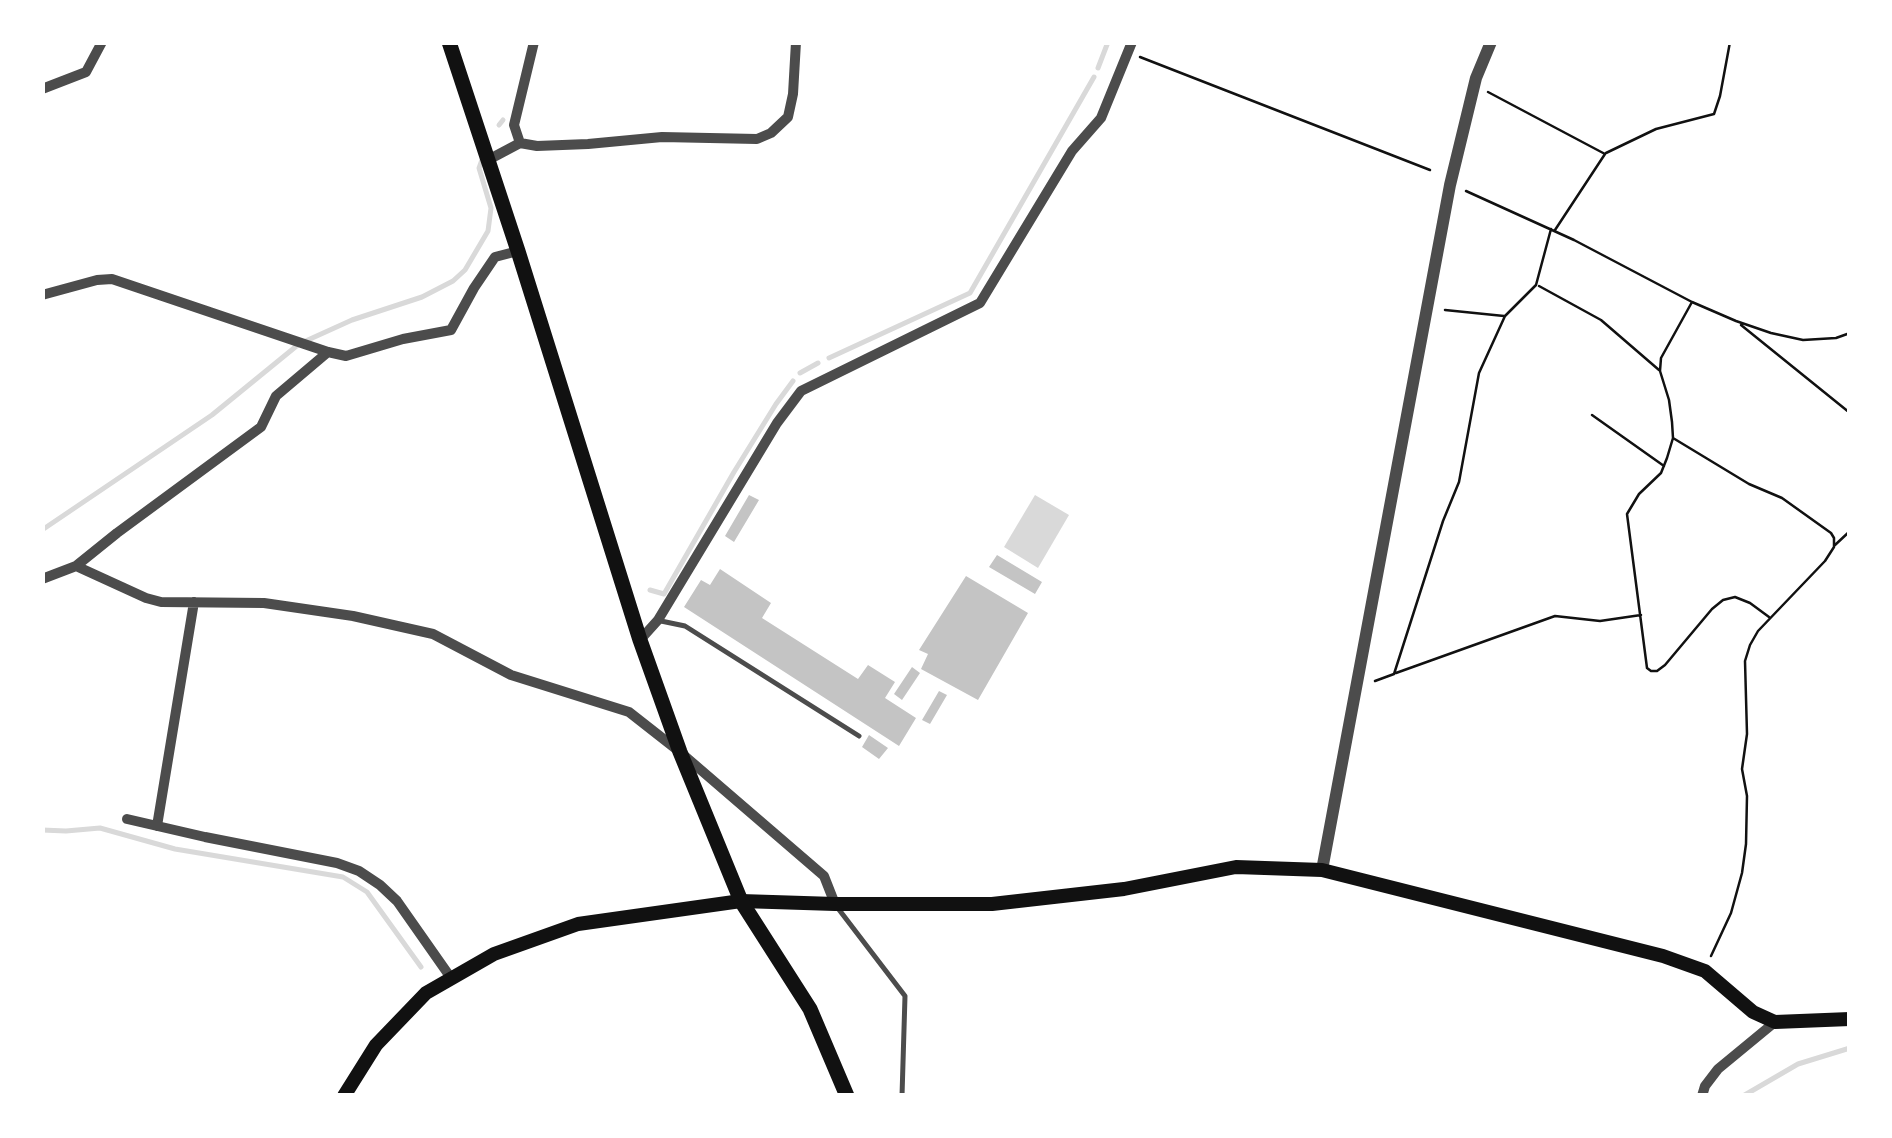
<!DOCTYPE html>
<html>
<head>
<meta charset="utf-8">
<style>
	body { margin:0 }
	#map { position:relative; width:1892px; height:1138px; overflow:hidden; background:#fff; font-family:"PT Sans Narrow",sans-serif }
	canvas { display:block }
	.frame { position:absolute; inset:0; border:45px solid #fff; pointer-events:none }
</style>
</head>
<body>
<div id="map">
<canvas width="1892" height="1138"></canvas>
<div class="frame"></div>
</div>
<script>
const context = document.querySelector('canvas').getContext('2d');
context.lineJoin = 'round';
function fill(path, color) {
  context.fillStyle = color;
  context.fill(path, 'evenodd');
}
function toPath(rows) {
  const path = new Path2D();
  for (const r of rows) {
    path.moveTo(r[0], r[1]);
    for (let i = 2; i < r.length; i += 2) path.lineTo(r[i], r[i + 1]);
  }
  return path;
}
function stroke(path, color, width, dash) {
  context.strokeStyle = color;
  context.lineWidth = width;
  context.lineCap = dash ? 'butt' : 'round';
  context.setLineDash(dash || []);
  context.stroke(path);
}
fill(toPath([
	[1035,495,1069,515,1038,568,1004,547]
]), '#d9d9d9');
stroke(toPath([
	[1098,68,1108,42],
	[499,125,503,120],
	[829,358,970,293,1094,77],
	[800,373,818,363],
	[42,530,212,415,299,344,352,320,422,297,453,281,465,270,488,231,491,208,479,168,483,157],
	[650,590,664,594,734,472,776,404,793,381],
	[42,830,66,831,100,828,175,849,343,877,367,892,421,967],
	[1743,1096,1798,1064,1850,1048]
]), '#d9d9d9', 5);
fill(toPath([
	[749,495,759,500,734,542,725,536],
	[997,555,1042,582,1035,594,989,567],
	[720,569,771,603,762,618,858,679,868,665,895,682,885,698,916,718,899,746,684,607,701,580,710,585],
	[966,576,1028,613,978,700,921,669,928,654,919,650],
	[912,667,920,673,902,700,894,694],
	[939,691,947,695,930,724,922,720],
	[869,735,888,748,879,759,862,747]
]), '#c4c4c4');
stroke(toPath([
	[1140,57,1430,170],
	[1488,92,1605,154,1555,230],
	[1606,153,1656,129,1714,114,1720,96,1730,42],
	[1466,191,1574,240,1692,302,1736,321,1771,333,1803,340,1836,338,1850,333],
	[1539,286,1601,320,1659,370],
	[1692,302,1661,358,1660,371,1669,400,1672,422,1673,438,1667,458,1661,473,1639,494,1627,514,1647,668,1651,671,1657,671,1665,665,1712,609,1723,600,1735,597,1750,603,1769,617],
	[1445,310,1504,316],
	[1741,325,1850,413],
	[1592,415,1664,466],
	[1673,438,1749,484,1782,498,1831,533,1834,538,1834,547,1825,561,1758,631,1750,645,1745,661,1747,734,1742,769,1747,796,1746,844,1742,873,1731,913,1711,956],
	[1835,545,1850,531],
	[1396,673,1555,616,1600,621,1641,615],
	[1375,681,1394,674,1443,521,1459,482,1479,373,1505,316,1536,285,1551,229]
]), '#111', 2.5);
stroke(toPath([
	[661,621,685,626,859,736],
	[837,907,905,996,902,1096]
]), '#4c4c4c', 5);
stroke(toPath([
	[42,89,86,72,102,42],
	[520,143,537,146,588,144,662,137,757,139,771,133,788,117,793,94,796,42],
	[488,160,520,143,514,125,534,42],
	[42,295,97,280,112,279,328,352,346,356,403,339,451,330,474,288,495,257,518,251],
	[76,566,146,598,161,602,264,603,353,616,433,634,511,675,629,712,680,752,824,876,835,904],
	[42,579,76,566,117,533,261,427,276,396,328,352],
	[640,640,658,620,777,423,801,391,980,303,1072,151,1101,118,1132,42],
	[127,819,205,837,337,863,359,871,380,885,397,901,451,978],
	[157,826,194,602],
	[1702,1096,1705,1086,1718,1069,1775,1022]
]), '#4c4c4c', 10);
stroke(toPath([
	[1322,870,1450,185,1476,78,1491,42]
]), '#4c4c4c', 12);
stroke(toPath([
	[344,1096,376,1045,426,993,494,954,578,924,741,901,835,904,992,904,1124,889,1236,867,1322,870,1663,956,1705,971,1753,1012,1775,1022,1850,1019]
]), '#111', 14);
stroke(toPath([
	[449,42,518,251,640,640,680,752,741,901,810,1009,847,1096]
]), '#111', 15);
</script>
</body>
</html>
